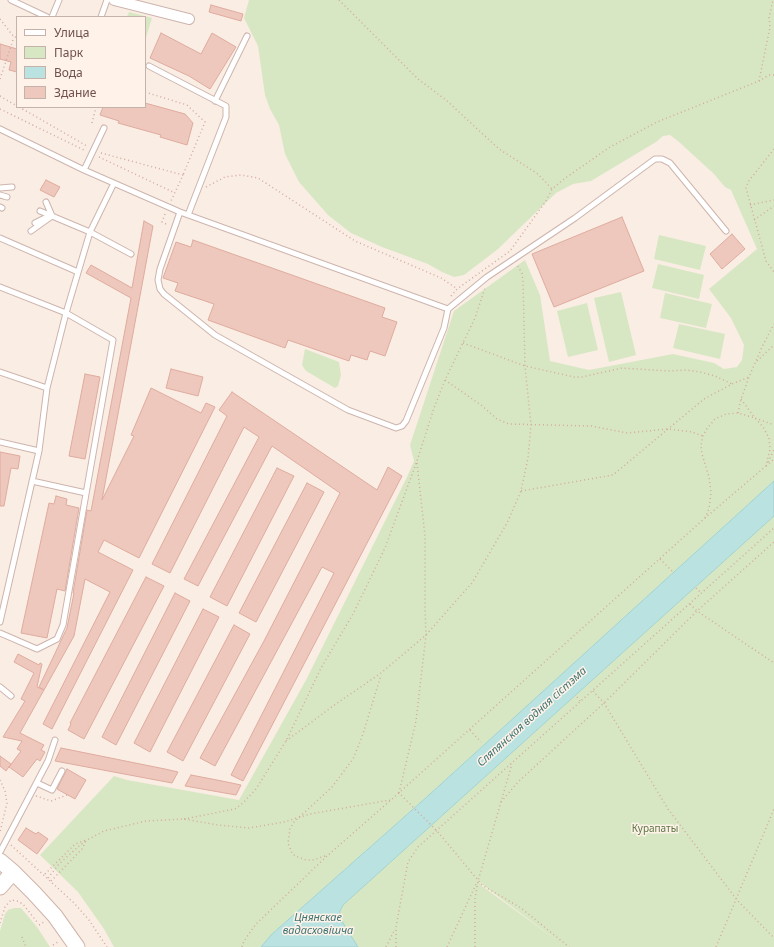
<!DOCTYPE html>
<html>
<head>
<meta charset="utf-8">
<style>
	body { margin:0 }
	#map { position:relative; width:774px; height:947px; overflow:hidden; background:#faede3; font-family:"Noto Sans",sans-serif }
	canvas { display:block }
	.legend { position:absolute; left:16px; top:16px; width:130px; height:92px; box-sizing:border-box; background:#fef2e9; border:1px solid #c5b2aa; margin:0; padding:5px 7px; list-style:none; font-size:12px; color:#70514b }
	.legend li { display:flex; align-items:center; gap:8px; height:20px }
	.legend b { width:20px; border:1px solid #c5b2aa }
</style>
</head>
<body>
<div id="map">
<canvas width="774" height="947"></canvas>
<ul class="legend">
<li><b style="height:5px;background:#fff"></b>Улица</li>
<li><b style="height:11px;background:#d8e7c3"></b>Парк</li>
<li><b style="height:11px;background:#b9e2e0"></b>Вода</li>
<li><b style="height:11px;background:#eec7bd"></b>Здание</li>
</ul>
</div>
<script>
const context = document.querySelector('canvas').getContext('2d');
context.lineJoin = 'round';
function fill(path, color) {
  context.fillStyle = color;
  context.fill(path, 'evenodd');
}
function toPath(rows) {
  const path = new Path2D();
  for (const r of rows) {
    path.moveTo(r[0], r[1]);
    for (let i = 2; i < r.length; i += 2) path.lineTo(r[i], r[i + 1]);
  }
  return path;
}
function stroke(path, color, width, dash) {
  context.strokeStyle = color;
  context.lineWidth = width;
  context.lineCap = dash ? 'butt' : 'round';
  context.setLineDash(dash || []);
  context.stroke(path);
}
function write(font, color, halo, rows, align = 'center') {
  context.font = font + ' "Noto Sans",sans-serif';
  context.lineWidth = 3;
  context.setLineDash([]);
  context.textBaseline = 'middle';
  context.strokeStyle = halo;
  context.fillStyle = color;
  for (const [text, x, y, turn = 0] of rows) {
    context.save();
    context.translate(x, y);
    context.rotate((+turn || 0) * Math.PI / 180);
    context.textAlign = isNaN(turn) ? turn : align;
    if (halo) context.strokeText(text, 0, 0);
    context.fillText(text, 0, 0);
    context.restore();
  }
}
fill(toPath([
	[249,0,774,0,774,481,429,795,271,935,261,947,114,947,104,929,78,892,40,855,114,776,127,780,239,800,306,680,407,477,414,461,410,445,454,311,525,260,540,295,550,361,589,370,673,354,714,363,724,369,737,367,742,360,744,345,731,318,709,289,757,249,731,190,725,187,714,174,678,141,670,135,663,136,656,142,591,181,573,184,556,193,498,249,464,275,454,277,442,272,428,264,382,247,351,233,328,215,299,182,285,154,279,125,270,109,265,95,258,46,244,18],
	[129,12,152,18,145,41,145,17,127,17],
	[659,235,706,246,700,270,654,259],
	[658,264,704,275,699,299,652,288],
	[621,292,636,355,609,362,594,298],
	[665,293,712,304,706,328,660,318],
	[587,303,598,350,568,357,557,311],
	[679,324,725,334,720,359,673,348],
	[305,349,339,362,341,375,338,386,335,388,306,371,302,365],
	[774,516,774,947,358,947,340,918,340,911,343,905],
	[479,882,559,942,482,886],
	[14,908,21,908,37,927,50,947,0,947,0,931,5,914,8,910]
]), '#d8e7c3');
const water = toPath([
	[774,481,774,516,343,905,340,911,340,918,358,947,261,947,271,935,429,795,774,481]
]);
fill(water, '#b9e2e0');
stroke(water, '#a0d3d2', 1);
const building = toPath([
	[211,5,243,14,241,21,209,12,211,5],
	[161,33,201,54,212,33,236,47,210,89,189,76,150,58,161,33],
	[0,44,17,49,17,72,9,70,11,62,0,59,0,44],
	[145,103,185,114,193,123,187,145,160,137,161,135,118,123,119,121,100,115,103,107,145,107,145,103],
	[46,180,60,187,54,197,40,190,46,180],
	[622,217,644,271,554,307,532,254,622,217],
	[144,221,153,226,102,500,134,436,131,435,151,388,201,413,206,403,215,407,139,558,104,540,98,552,133,570,52,729,43,724,110,592,85,579,74,636,20,733,44,745,41,750,45,752,40,761,37,759,23,777,9,767,21,751,17,749,22,741,3,737,25,701,21,699,34,673,14,662,18,654,39,665,40,663,42,664,37,687,44,690,39,687,67,628,74,593,73,593,87,510,91,511,131,298,86,273,91,265,132,288,144,221],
	[732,234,745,249,722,269,710,254,732,234],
	[193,240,385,308,382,317,397,322,385,356,370,351,367,360,351,355,349,361,288,340,285,348,208,320,214,304,175,291,178,283,163,278,176,242,191,247,193,240],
	[171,369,203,377,198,396,166,388,171,369],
	[85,374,100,377,85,459,69,456,85,374],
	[232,392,377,490,388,467,402,476,243,781,231,775,334,573,322,567,215,766,200,758,264,641,340,493,272,446,198,586,184,579,259,437,244,427,170,573,152,564,227,416,219,410,232,392],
	[0,452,20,456,18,469,11,468,4,506,0,506,0,452],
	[277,468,294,476,227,606,210,597,277,468],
	[307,483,324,492,256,622,239,613,307,483],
	[56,496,67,499,66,505,79,508,65,591,57,589,47,638,21,633,49,503,54,504,56,496],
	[146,577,164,586,84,739,68,730,71,724,70,723,146,577],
	[175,593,190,601,116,745,102,737,175,593],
	[203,609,219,617,150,752,134,743,203,609],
	[234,625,250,634,183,761,167,752,234,625],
	[61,748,165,769,178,772,172,783,55,761,61,748],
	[0,756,11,764,6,771,0,766,0,756],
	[67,769,86,780,75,799,57,789,67,769],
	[191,775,222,781,241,785,236,795,185,786,191,775],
	[26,828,36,834,38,832,48,839,37,854,18,840,26,828]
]);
fill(building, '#eec7bd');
stroke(building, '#dfab9e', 1);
const lane = toPath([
	[11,0,47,17],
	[52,17,59,0],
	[101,17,107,0],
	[149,66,226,106,226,117,188,215],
	[215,101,247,36],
	[0,129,84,170,180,212,448,309],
	[84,170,104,128],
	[0,188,12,187],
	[0,195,7,197],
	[0,207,2,208],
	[40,211,90,232,131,254],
	[180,212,160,269,158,280,160,289,164,294,215,335,348,410,396,428,402,426,406,421,444,328,448,309,487,277,575,218,655,159,662,159,670,163,726,231],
	[35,223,45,218],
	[31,231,52,216,46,202],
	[0,238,78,272],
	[0,287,66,313,47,388,39,451],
	[0,372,47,388],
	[0,442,39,451,0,622],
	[32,481,86,493],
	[0,633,37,649,57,639,63,625,113,340,66,313,90,232,114,183],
	[0,687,11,696],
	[37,783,52,790,62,771],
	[0,852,48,761,55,740]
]);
const street = toPath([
	[114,0,189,19]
]);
const secondary = toPath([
	[0,861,13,872,34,893,55,916,77,947],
	[0,887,13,872]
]);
stroke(lane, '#cdb5ae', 7);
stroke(street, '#cdb5ae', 12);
stroke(secondary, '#cfb4ab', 17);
stroke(toPath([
	[339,0,418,79,446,100,499,149,538,174,552,189],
	[0,19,14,37,17,37],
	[0,79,14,37],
	[759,81,770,27,769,18,773,0],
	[145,92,187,105,205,122,183,175],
	[0,96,17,106],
	[19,107,87,146],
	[0,109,86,151],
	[92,123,96,107],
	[774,149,748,182,746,188,766,261,774,272],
	[101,153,183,175,171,201],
	[99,157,175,193],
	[206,187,225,177,241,175,258,178,355,241,441,278,456,288],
	[750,205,774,200],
	[165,214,162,222,168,225],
	[754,220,774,206],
	[451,296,457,289,510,251,546,201,552,189,564,179,610,147,657,122,759,81,769,75,774,75],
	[463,343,525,366,574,377,582,377,622,368,670,371,687,370,700,372,715,376,732,384],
	[757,361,774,345],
	[445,380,481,405,497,419,509,424,591,426,627,433,668,429,692,432,703,436],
	[741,399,755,418,774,425],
	[738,413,741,399,749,377,762,347,774,324],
	[768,462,774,450],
	[417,463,425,536,425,609,426,635,416,721,399,793,437,831,482,885,521,908,569,947],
	[766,466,774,459],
	[521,491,613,475,668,429,704,399,732,384,749,377],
	[660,559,672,571],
	[696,588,701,593],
	[690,604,697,611,774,663],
	[593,691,604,703,668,809,737,900,774,938],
	[577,697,581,702],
	[470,730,481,742],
	[286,741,333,706,381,673,426,635,472,583,507,523,521,491,528,458,531,425,525,366,523,281,522,273,517,265],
	[0,780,5,791,7,803,0,832],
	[36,796,51,801,67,795],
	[501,802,518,782,604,703,697,611,774,542],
	[184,819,235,809,243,803,256,789,286,741,321,668,353,614,385,548,417,461,434,408,445,380,475,318,485,288],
	[11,845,74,903,89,920,107,947],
	[325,856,313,860,306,860,295,856,292,853,288,843,290,829,293,823,332,787,353,759,362,737,381,675],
	[45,874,75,844,86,840],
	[48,878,59,864,79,846,87,840,104,831,146,821,184,819,218,825,249,828,284,822,310,814,390,800],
	[51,881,82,849,86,841],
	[0,923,5,907,11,900,17,901,23,904,37,922],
	[39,925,44,922],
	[22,937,26,947],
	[53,945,58,942],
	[242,947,244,941,256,924,327,856,392,799,705,518,766,466,770,449,769,438,763,427,755,418,738,413,726,414,715,419,706,430,703,436,701,445,702,454,709,477,711,492,709,509,705,518],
	[386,947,395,929],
	[396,947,396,927,405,878,408,862,418,847,774,528],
	[447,947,477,882],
	[475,947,475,899,478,881,512,764],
	[716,947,774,809]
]), '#d2aaa0', 1.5, [1, 3]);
stroke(lane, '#fff', 5);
stroke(street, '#fff', 10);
stroke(secondary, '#fff', 15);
write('10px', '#5c7644', '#fef2e9', [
	["Курапаты",655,829]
]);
write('italic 11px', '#407574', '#fef2e9', [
	["Сляпянская водная сістэма",532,717,-42],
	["Цнянскае",318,918],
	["вадасховішча",318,931]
]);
</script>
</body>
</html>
